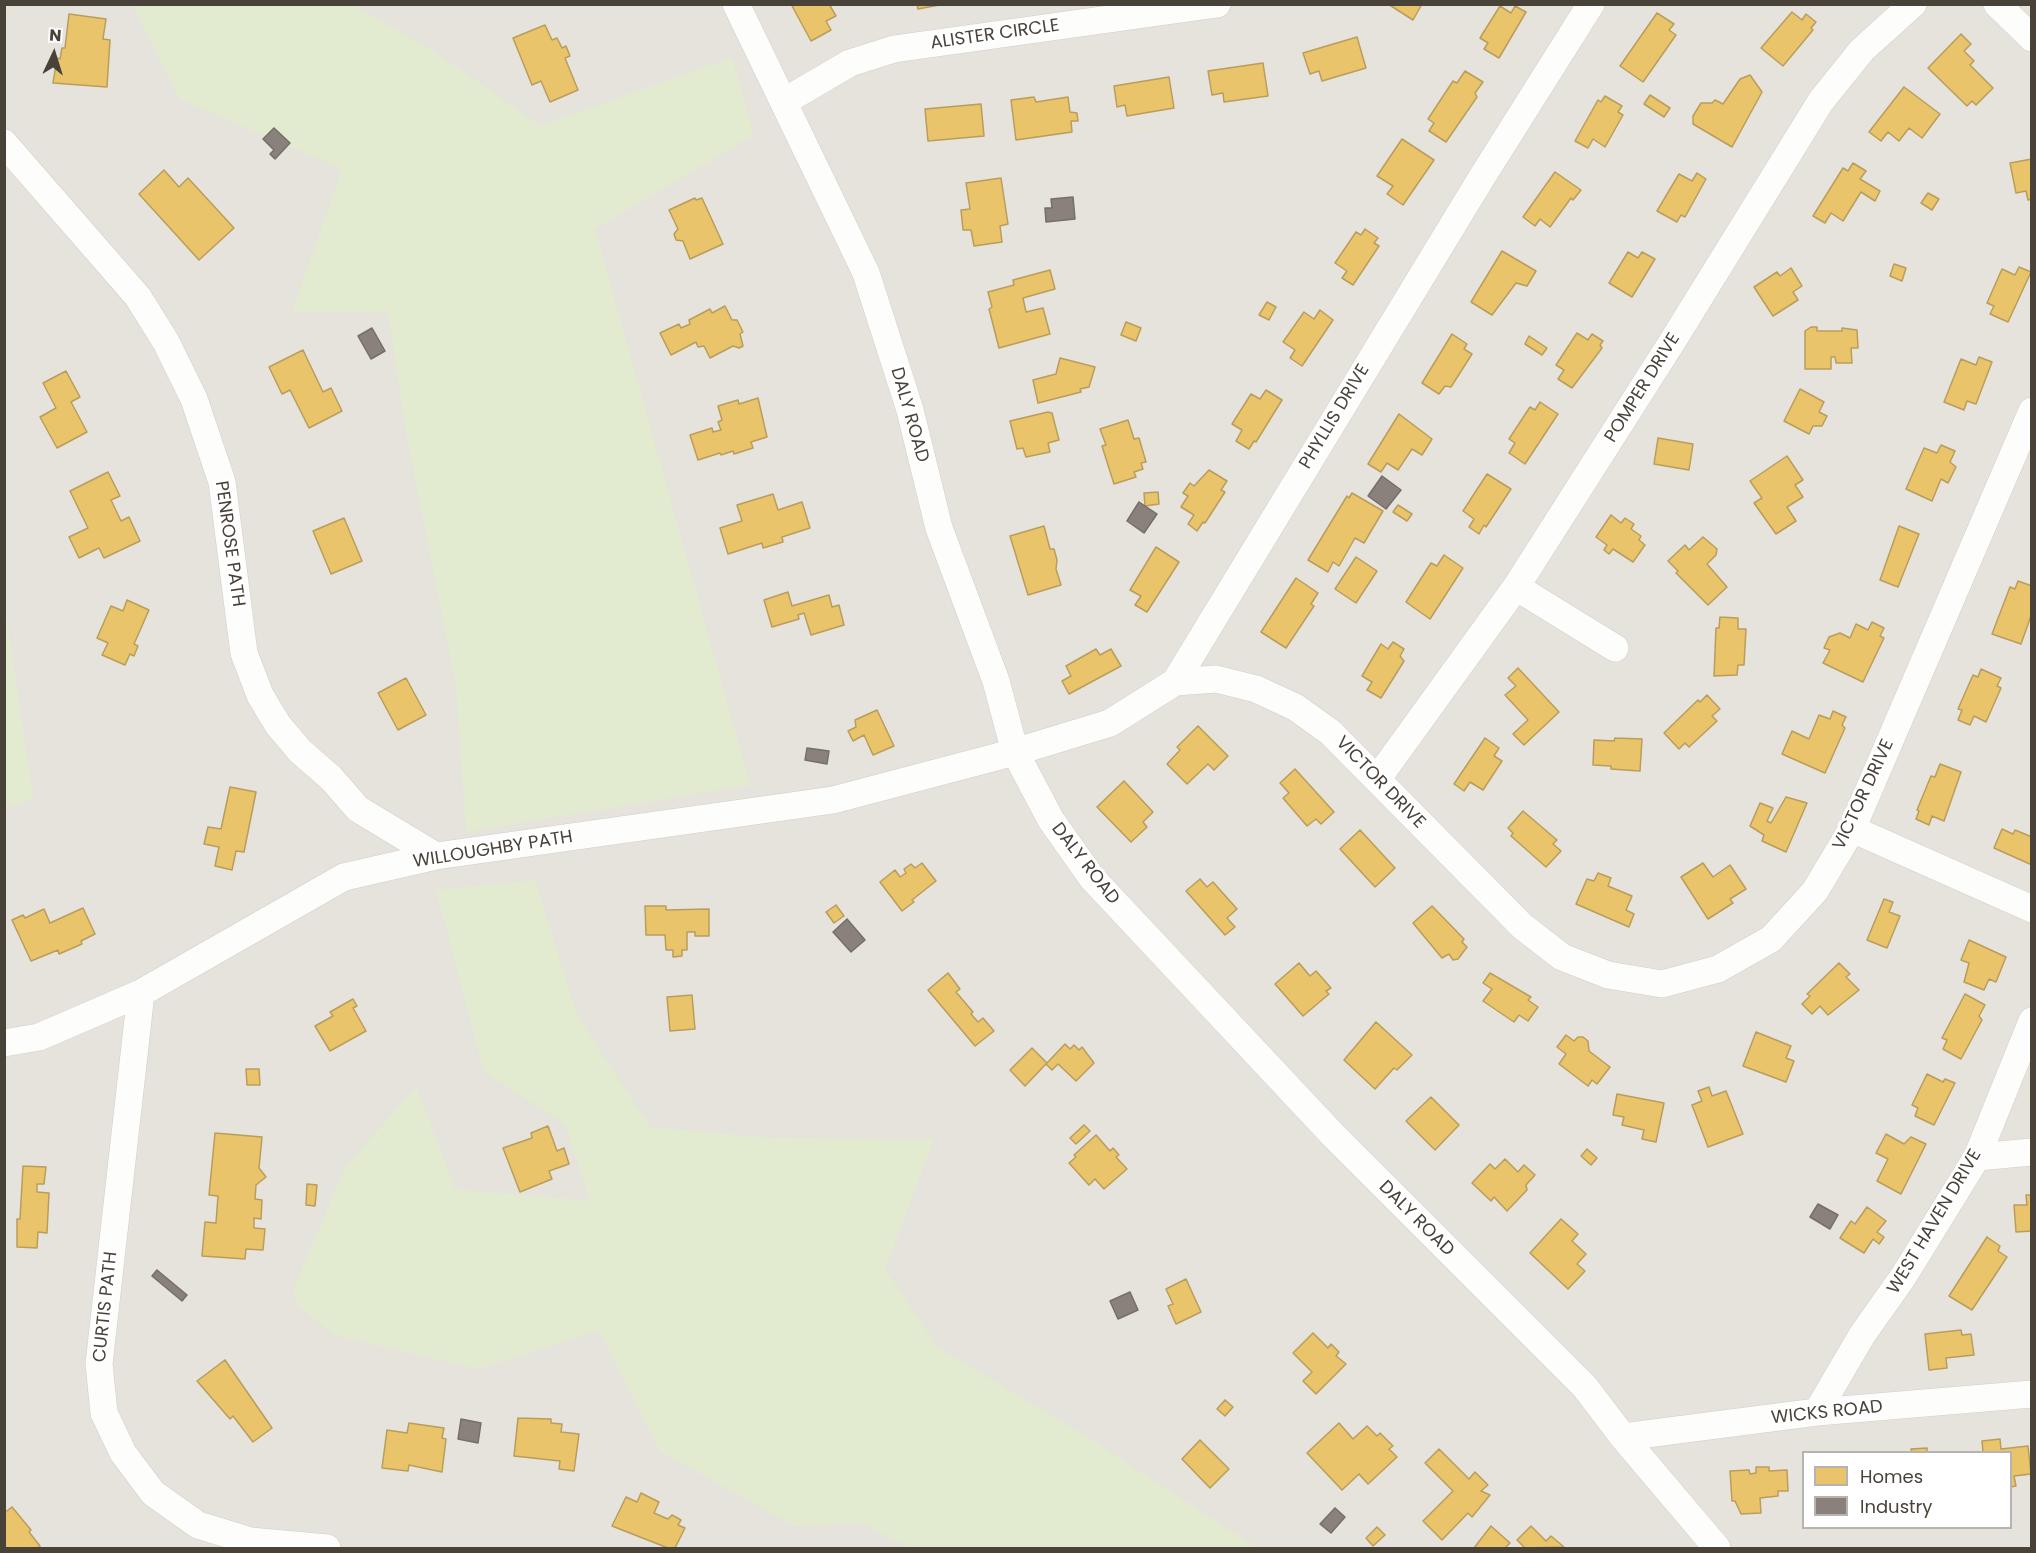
<!DOCTYPE html>
<html>
<head>
<meta charset="utf-8">
<style>
	body { margin:0 }
	#map { position:relative; width:2036px; height:1553px; overflow:hidden; background:#f3f1ee; font-family:Poppins,sans-serif }
	canvas { display:block }
	.frame { position:absolute; inset:0; border:6px solid #494239; pointer-events:none }
	.legend { position:absolute; left:1802px; top:1451px; width:210px; height:78px; box-sizing:border-box; background:#fff; border:2px solid #b6b3b0; margin:0; padding:8px 10px; list-style:none; font-size:18px; color:#494239 }
	.legend li { display:flex; align-items:center; gap:12px; height:30px }
	.legend b { width:30px; border:2px solid #b6b3b0 }
	.north { position:absolute; left:24px; top:24px; width:60px; height:60px; -webkit-text-stroke:4px #fff; paint-order:stroke; rotate:4deg; font-size:16px; font-weight:700; line-height:24px; text-align:center; color:#494239 }
	.north::after { content:''; display:block; margin:auto; width:21px; height:27px; background:#494239; clip-path:polygon(50% 0,100% 100%,50% 72%,0 100%) }
</style>
</head>
<body>
<div id="map">
<canvas width="2036" height="1553"></canvas>
<div class="frame"></div>
<ul class="legend">
<li><b style="height:16px;background:#e9c46a"></b>Homes</li>
<li><b style="height:16px;background:#8a817c"></b>Industry</li>
</ul>
<div class="north">N</div>
</div>
<script>
const context = document.querySelector('canvas').getContext('2d');
context.lineJoin = 'round';
function fill(path, color) {
  context.fillStyle = color;
  context.fill(path, 'evenodd');
}
function toPath(rows) {
  const path = new Path2D();
  for (const r of rows) {
    path.moveTo(r[0], r[1]);
    for (let i = 2; i < r.length; i += 2) path.lineTo(r[i], r[i + 1]);
  }
  return path;
}
function stroke(path, color, width, dash) {
  context.strokeStyle = color;
  context.lineWidth = width;
  context.lineCap = dash ? 'butt' : 'round';
  context.setLineDash(dash || []);
  context.stroke(path);
}
function write(font, color, halo, rows, align = 'center') {
  context.font = font + ' Poppins,sans-serif';
  context.lineWidth = 6;
  context.setLineDash([]);
  context.textBaseline = 'middle';
  context.strokeStyle = halo;
  context.fillStyle = color;
  for (const [text, x, y, turn = 0] of rows) {
    context.save();
    context.translate(x, y);
    context.rotate((+turn || 0) * Math.PI / 180);
    context.textAlign = isNaN(turn) ? turn : align;
    if (halo) context.strokeText(text, 0, 0);
    context.fillText(text, 0, 0);
    context.restore();
  }
}
fill(toPath([
	[5,5,2031,5,2031,1548,5,1548],
	[1804,1452,2010,1452,2010,1528,1804,1528]
]), '#e6e2dc');
fill(toPath([
	[133,5,353,5,433,51,541,126,732,57,754,135,595,229,750,785,466,832,456,686,407,438,388,313,292,312,342,169,180,99],
	[5,607,33,799,5,808,4,808],
	[535,880,577,1015,650,1127,771,1138,934,1139,885,1269,936,1346,1097,1443,1257,1548,910,1548,862,1523,794,1526,660,1451,599,1330,478,1369,334,1335,297,1305,293,1289,345,1168,416,1086,455,1189,590,1201,565,1124,484,1072,436,890]
]), '#e2ebd0');
const homes = toPath([
	[791,4,829,4,836,16,826,21,831,30,811,41,791,4],
	[917,4,945,4,918,9,917,4],
	[1388,4,1422,4,1413,20,1388,4],
	[1500,6,1511,13,1515,6,1526,12,1499,58,1484,49,1488,43,1480,38,1500,6],
	[1792,12,1802,20,1806,14,1816,22,1811,28,1813,30,1783,66,1761,48,1792,12],
	[1657,13,1674,24,1669,30,1676,35,1643,82,1620,66,1657,13],
	[69,14,106,19,103,39,110,40,107,87,53,83,57,58,60,59,62,48,65,48,69,14],
	[545,25,552,40,557,38,562,48,566,46,570,56,565,58,578,90,550,102,541,81,532,85,513,38,545,25],
	[1961,34,1971,44,1964,51,1974,61,1970,65,1993,88,1976,105,1972,101,1967,106,1928,68,1961,34],
	[1357,37,1366,68,1322,81,1319,71,1310,74,1303,53,1357,37],
	[1263,63,1268,96,1224,102,1223,93,1212,95,1208,71,1263,63],
	[1465,71,1483,82,1475,93,1477,97,1446,142,1429,131,1434,123,1428,119,1453,81,1457,83,1465,71],
	[1750,75,1762,92,1732,147,1693,124,1693,116,1701,103,1712,103,1715,100,1723,104,1740,79,1750,75],
	[1169,77,1174,108,1127,116,1125,105,1117,107,1114,86,1169,77],
	[1904,87,1940,114,1922,138,1909,128,1899,141,1888,132,1881,141,1869,132,1904,87],
	[1650,95,1670,108,1664,117,1644,104,1650,95],
	[1605,96,1622,106,1618,112,1623,115,1605,147,1593,139,1588,148,1575,141,1598,100,1601,102,1605,96],
	[1034,97,1036,102,1068,97,1070,112,1077,113,1078,121,1071,121,1072,132,1016,140,1011,100,1034,97],
	[981,104,984,136,928,141,925,109,981,104],
	[1402,139,1434,160,1403,205,1387,194,1393,186,1377,176,1402,139],
	[2032,159,2032,199,2028,200,2026,191,2016,193,2010,163,2032,159],
	[1853,163,1866,171,1860,179,1880,191,1875,201,1861,192,1843,221,1831,213,1825,223,1813,216,1843,168,1848,171,1853,163],
	[164,170,179,187,188,178,234,228,199,260,139,194,164,170],
	[1555,172,1581,190,1573,200,1571,198,1550,227,1540,219,1535,226,1523,217,1555,172],
	[1697,173,1706,179,1685,217,1681,215,1677,222,1657,211,1679,174,1692,181,1697,173],
	[1001,178,1008,224,1000,226,1002,242,974,246,971,230,963,230,961,210,970,209,966,183,1001,178],
	[1928,193,1939,199,1932,210,1921,203,1928,193],
	[695,198,696,200,702,198,723,244,690,259,683,241,676,240,674,234,678,229,669,210,695,198],
	[1365,229,1378,238,1374,243,1379,246,1353,285,1342,278,1347,271,1335,263,1356,232,1361,235,1365,229],
	[1502,251,1536,271,1527,286,1516,283,1492,315,1471,302,1502,251],
	[1628,252,1638,258,1642,252,1655,259,1632,297,1609,283,1628,252],
	[1894,264,1906,268,1902,281,1890,276,1894,264],
	[2019,267,2031,272,2008,322,1990,314,1994,306,1987,303,2002,269,2015,275,2019,267],
	[1791,268,1802,286,1793,292,1798,300,1773,316,1754,287,1777,272,1780,276,1791,268],
	[1050,270,1055,289,1023,298,1026,312,1043,308,1050,334,999,348,989,309,992,307,988,292,1014,285,1013,280,1050,270],
	[1267,302,1276,307,1269,320,1259,315,1267,302],
	[725,306,732,320,737,320,743,332,740,334,743,346,739,348,733,346,710,358,704,346,698,347,696,342,671,355,660,333,679,324,681,328,690,324,689,320,710,309,712,313,725,306],
	[1320,310,1333,320,1302,366,1290,358,1295,350,1283,342,1304,312,1314,319,1320,310],
	[1126,322,1141,328,1136,341,1121,335,1126,322],
	[1811,327,1817,327,1817,331,1842,331,1842,328,1857,330,1858,348,1851,348,1852,363,1836,363,1835,357,1831,357,1831,369,1805,369,1805,331,1811,327],
	[1577,333,1588,340,1592,334,1603,341,1600,345,1602,348,1572,388,1558,379,1564,370,1556,365,1577,333],
	[1452,334,1467,344,1464,349,1472,354,1451,387,1445,386,1439,394,1422,383,1452,334],
	[1529,336,1547,348,1542,355,1525,344,1529,336],
	[303,350,323,392,331,388,342,411,309,428,290,390,282,394,269,367,303,350],
	[1979,357,1992,362,1976,404,1967,401,1964,410,1944,402,1961,359,1976,365,1979,357],
	[1060,358,1095,367,1089,387,1080,389,1081,392,1038,403,1033,380,1056,374,1060,358],
	[66,371,80,397,71,402,87,432,57,448,40,417,56,408,43,383,66,371],
	[1800,389,1824,402,1819,412,1827,416,1822,426,1813,426,1809,434,1784,421,1800,389],
	[1266,390,1282,400,1256,442,1254,441,1249,449,1236,441,1242,430,1232,424,1251,394,1260,399,1266,390],
	[758,398,767,437,751,442,753,448,734,454,733,451,721,455,720,453,698,460,690,435,712,428,713,432,721,430,718,422,722,420,718,406,738,400,739,404,758,398],
	[1540,402,1558,414,1525,464,1509,453,1515,443,1509,439,1530,407,1535,410,1540,402],
	[1048,412,1052,413,1059,440,1048,443,1050,452,1026,457,1023,448,1017,449,1010,421,1048,412],
	[1399,414,1432,439,1422,455,1412,449,1398,470,1387,463,1381,472,1368,464,1399,414],
	[1128,420,1134,439,1139,438,1146,462,1141,463,1143,469,1134,472,1136,477,1114,484,1102,446,1106,445,1100,429,1128,420],
	[1658,438,1693,444,1689,470,1654,464,1658,438],
	[1941,445,1955,451,1950,462,1956,467,1948,483,1941,479,1932,501,1906,489,1924,448,1937,453,1941,445],
	[1787,456,1803,480,1795,485,1803,497,1787,507,1796,521,1776,534,1754,503,1762,498,1750,481,1787,456],
	[1209,470,1227,481,1221,490,1225,492,1205,523,1203,522,1197,531,1188,524,1194,515,1181,507,1188,496,1183,493,1190,483,1194,486,1209,470],
	[108,472,120,496,111,500,121,521,129,517,140,541,104,558,99,548,79,558,69,537,88,528,70,491,108,472],
	[1487,474,1511,489,1486,527,1484,525,1479,534,1469,527,1474,519,1463,511,1487,474],
	[1158,492,1159,504,1145,506,1144,493,1158,492],
	[1352,493,1383,511,1364,543,1355,538,1339,566,1333,562,1328,572,1308,560,1347,496,1349,498,1352,493],
	[773,494,778,510,802,502,810,528,782,537,783,542,763,548,762,543,728,554,720,528,742,521,737,505,773,494],
	[1398,505,1412,514,1407,521,1393,512,1398,505],
	[1611,515,1621,523,1625,518,1634,524,1631,529,1641,536,1639,540,1645,545,1633,562,1613,549,1609,554,1604,550,1607,545,1596,537,1611,515],
	[344,518,362,561,331,574,313,531,344,518],
	[1044,526,1050,549,1054,549,1057,560,1056,569,1061,585,1028,595,1010,536,1044,526],
	[1899,526,1919,534,1898,587,1880,580,1899,526],
	[1703,537,1717,549,1716,555,1707,564,1727,587,1708,605,1676,573,1678,571,1668,561,1685,545,1689,550,1703,537],
	[1156,547,1179,562,1147,612,1135,605,1141,596,1130,590,1156,547],
	[1444,555,1463,568,1430,619,1406,602,1431,563,1437,566,1444,555],
	[1356,557,1377,571,1356,603,1335,589,1356,557],
	[1296,578,1318,593,1311,604,1314,606,1286,648,1261,632,1296,578],
	[2018,581,2032,586,2032,613,2021,644,1992,634,2010,587,2015,589,2018,581],
	[788,592,792,606,829,595,832,607,839,605,844,625,811,635,804,613,798,615,799,619,772,627,764,600,788,592],
	[127,600,149,610,134,644,138,646,134,656,130,654,125,665,102,655,108,643,97,638,111,606,123,611,127,600],
	[1720,617,1738,618,1738,629,1746,629,1744,665,1738,665,1737,675,1714,676,1716,628,1719,628,1720,617],
	[1872,622,1884,628,1880,636,1884,638,1863,682,1823,663,1830,650,1824,648,1829,637,1840,633,1850,638,1856,624,1868,630,1872,622],
	[1393,642,1404,649,1400,656,1404,661,1381,698,1367,690,1372,682,1362,676,1381,644,1388,649,1393,642],
	[1096,649,1100,655,1111,649,1121,666,1069,694,1062,681,1071,676,1066,666,1096,649],
	[1518,668,1559,712,1524,745,1513,734,1528,720,1505,695,1516,686,1508,678,1518,668],
	[1981,669,2001,678,1997,686,2001,688,1986,722,1974,716,1970,725,1958,720,1962,710,1958,709,1973,675,1978,677,1981,669],
	[406,678,426,715,398,730,378,693,406,678],
	[1707,695,1720,709,1712,716,1717,721,1689,747,1685,743,1679,749,1664,733,1698,700,1700,702,1707,695],
	[877,710,894,746,873,755,864,735,853,741,848,731,856,727,855,720,877,710],
	[1833,711,1846,717,1842,725,1845,728,1825,773,1782,754,1792,731,1809,739,1819,715,1830,719,1833,711],
	[1198,726,1228,756,1214,770,1208,764,1187,784,1167,764,1180,750,1177,747,1198,726],
	[1485,738,1499,748,1494,756,1502,761,1483,790,1470,782,1464,791,1454,784,1485,738],
	[1615,738,1642,739,1640,771,1611,769,1611,766,1593,765,1594,740,1614,741,1615,738],
	[1940,764,1961,772,1944,821,1932,816,1929,825,1916,819,1919,811,1917,810,1931,776,1935,777,1940,764],
	[1295,769,1334,812,1321,824,1316,819,1307,826,1283,798,1289,793,1280,783,1295,769],
	[1124,781,1153,812,1143,822,1147,827,1131,842,1097,807,1124,781],
	[230,787,256,792,244,852,236,851,232,870,215,866,219,847,204,844,208,827,221,829,230,787],
	[1786,797,1807,803,1786,852,1762,841,1764,835,1750,826,1760,803,1773,808,1767,821,1771,823,1786,797],
	[1523,811,1557,840,1553,844,1561,851,1546,867,1511,836,1513,833,1508,828,1523,811],
	[2002,829,2013,834,2015,830,2032,837,2032,865,1994,848,2002,829],
	[1360,830,1395,868,1375,887,1340,849,1360,830],
	[922,863,936,881,912,900,914,902,902,911,880,882,895,870,900,877,906,873,904,869,911,864,915,868,922,863],
	[1703,863,1713,877,1730,865,1746,889,1730,899,1733,903,1708,919,1681,877,1703,863],
	[1598,873,1611,878,1608,886,1632,896,1626,910,1634,914,1629,927,1576,904,1587,879,1594,881,1598,873],
	[1200,879,1207,887,1213,882,1237,909,1227,918,1235,927,1225,935,1186,891,1200,879],
	[1884,899,1893,902,1889,912,1900,916,1887,948,1867,940,1884,899],
	[836,905,844,916,834,923,826,912,836,905],
	[645,906,666,906,666,910,709,909,709,936,695,936,695,932,687,932,687,950,682,950,682,956,673,957,673,950,666,950,665,935,646,935,645,906],
	[1432,906,1464,939,1462,942,1467,947,1458,959,1453,960,1449,954,1442,958,1413,923,1432,906],
	[83,908,95,934,81,941,82,944,59,954,58,950,31,961,12,920,23,915,25,918,44,909,50,923,83,908],
	[1969,940,2006,957,1996,982,1989,979,1984,990,1964,982,1969,963,1961,960,1969,940],
	[1299,963,1310,976,1316,971,1331,988,1326,991,1329,994,1303,1016,1275,984,1299,963],
	[1839,963,1850,974,1846,977,1859,990,1828,1015,1820,1006,1812,1014,1802,1004,1810,996,1807,994,1839,963],
	[948,973,960,989,956,992,973,1012,971,1014,978,1022,983,1018,994,1031,975,1046,928,990,948,973],
	[1490,973,1531,997,1528,1000,1538,1007,1528,1021,1519,1015,1514,1022,1483,1001,1492,989,1483,983,1490,973],
	[1965,994,1985,1005,1979,1016,1982,1020,1961,1059,1943,1049,1947,1040,1942,1038,1965,994],
	[692,995,695,1029,670,1031,667,997,692,995],
	[353,999,357,1006,353,1008,366,1031,330,1051,315,1026,333,1016,330,1012,353,999],
	[1376,1022,1412,1055,1397,1070,1394,1068,1375,1089,1344,1060,1376,1022],
	[1756,1032,1791,1046,1786,1058,1794,1061,1786,1082,1743,1066,1756,1032],
	[1566,1035,1574,1041,1578,1037,1583,1037,1588,1041,1589,1051,1610,1067,1597,1084,1592,1080,1588,1086,1559,1064,1566,1054,1557,1047,1566,1035],
	[1065,1044,1070,1049,1074,1045,1079,1050,1082,1047,1094,1063,1076,1081,1058,1064,1052,1070,1046,1064,1025,1086,1010,1070,1032,1048,1047,1063,1065,1044],
	[246,1069,259,1069,260,1085,247,1085,246,1069],
	[1927,1074,1943,1082,1945,1079,1955,1083,1934,1125,1915,1116,1918,1108,1912,1105,1927,1074],
	[1709,1087,1712,1096,1726,1091,1743,1134,1708,1147,1692,1105,1702,1101,1698,1091,1709,1087],
	[1617,1094,1664,1103,1656,1142,1642,1139,1644,1130,1622,1125,1624,1117,1613,1115,1617,1094],
	[1431,1097,1459,1125,1435,1150,1406,1121,1431,1097],
	[1084,1125,1090,1131,1076,1144,1070,1138,1084,1125],
	[548,1126,557,1151,564,1148,569,1164,549,1171,552,1179,520,1192,503,1148,532,1138,531,1133,548,1126],
	[215,1133,262,1137,259,1168,266,1177,256,1185,255,1199,262,1200,261,1219,254,1218,254,1228,265,1229,263,1250,246,1249,245,1259,202,1256,205,1222,216,1223,218,1196,209,1195,215,1133],
	[1886,1134,1904,1144,1911,1137,1926,1144,1901,1194,1877,1181,1888,1159,1876,1153,1886,1134],
	[1096,1135,1110,1151,1113,1148,1119,1155,1116,1157,1127,1169,1104,1189,1095,1179,1089,1185,1069,1163,1076,1157,1074,1155,1096,1135],
	[1587,1149,1597,1158,1591,1165,1581,1156,1587,1149],
	[1505,1159,1518,1172,1524,1165,1535,1175,1526,1185,1527,1190,1507,1211,1494,1197,1491,1201,1472,1183,1490,1164,1495,1169,1505,1159],
	[23,1166,46,1167,44,1184,37,1184,37,1192,49,1193,47,1233,38,1232,37,1248,17,1247,17,1219,20,1219,23,1166],
	[307,1184,317,1185,315,1206,306,1205,307,1184],
	[2026,1195,2032,1195,2032,1231,2016,1232,2014,1205,2027,1205,2026,1195],
	[1867,1207,1886,1221,1877,1232,1884,1237,1879,1244,1873,1239,1864,1253,1840,1238,1851,1221,1855,1224,1867,1207],
	[1561,1219,1578,1234,1572,1241,1586,1254,1577,1264,1585,1271,1568,1289,1530,1253,1561,1219],
	[1987,1237,2000,1246,1998,1251,2007,1257,1972,1310,1949,1296,1987,1237],
	[1186,1279,1201,1312,1176,1324,1168,1306,1173,1304,1166,1289,1186,1279],
	[1961,1330,1962,1335,1971,1334,1974,1355,1946,1358,1947,1368,1929,1370,1925,1334,1961,1330],
	[1313,1333,1328,1348,1331,1344,1339,1352,1336,1356,1346,1364,1316,1394,1303,1381,1312,1372,1293,1353,1313,1333],
	[225,1360,272,1428,253,1442,233,1416,230,1419,197,1381,225,1360],
	[1225,1400,1233,1407,1225,1416,1217,1409,1225,1400],
	[518,1418,551,1419,551,1423,562,1424,561,1432,579,1434,574,1471,559,1469,560,1461,514,1456,518,1418],
	[409,1423,444,1428,442,1438,446,1439,442,1472,409,1465,408,1471,382,1468,387,1430,407,1433,409,1423],
	[1339,1423,1353,1439,1367,1426,1377,1436,1380,1433,1393,1446,1389,1449,1397,1457,1368,1484,1359,1474,1342,1490,1307,1453,1339,1423],
	[2000,1439,2001,1449,2028,1446,2031,1474,2014,1476,2016,1486,2010,1487,2010,1452,1983,1452,1982,1441,2000,1439],
	[1200,1440,1229,1469,1210,1488,1182,1459,1200,1440],
	[1927,1448,1927,1452,1912,1452,1911,1449,1927,1448],
	[1439,1449,1469,1479,1475,1472,1488,1485,1481,1491,1490,1495,1472,1517,1468,1513,1442,1540,1423,1521,1453,1491,1425,1463,1439,1449],
	[1756,1467,1769,1467,1769,1471,1787,1470,1788,1491,1778,1491,1778,1496,1760,1498,1761,1513,1741,1514,1735,1501,1732,1501,1730,1471,1749,1470,1750,1474,1756,1473,1756,1467],
	[641,1493,659,1502,654,1513,668,1519,672,1515,681,1520,678,1525,685,1528,675,1548,668,1548,612,1526,626,1497,637,1502,641,1493],
	[12,1507,31,1530,29,1532,40,1546,38,1548,4,1548,4,1513,12,1507],
	[1491,1526,1510,1543,1505,1548,1474,1548,1491,1526],
	[1531,1526,1546,1541,1551,1536,1564,1547,1522,1548,1524,1547,1517,1540,1531,1526],
	[1377,1527,1385,1535,1373,1546,1366,1538,1377,1527]
]);
fill(homes, '#e9c46a');
stroke(homes, '#b99d5b', 1.5);
const industry = toPath([
	[274,128,290,143,275,159,270,154,274,150,263,139,274,128],
	[1073,197,1075,219,1046,222,1045,208,1052,208,1051,199,1073,197],
	[372,328,385,351,371,359,358,336,372,328],
	[1382,476,1401,490,1386,509,1368,496,1382,476],
	[1139,502,1157,514,1144,533,1127,521,1139,502],
	[807,748,829,751,827,764,805,760,807,748],
	[847,919,865,940,851,952,833,932,847,919],
	[1818,1204,1838,1215,1830,1229,1810,1217,1818,1204],
	[157,1270,187,1295,182,1301,152,1276,157,1270],
	[1130,1292,1138,1310,1118,1319,1110,1301,1130,1292],
	[461,1419,481,1423,478,1443,458,1439,461,1419],
	[1335,1508,1345,1517,1331,1533,1320,1524,1335,1508]
]);
fill(industry, '#8a817c');
stroke(industry, '#766e68', 1.5);
const minor = toPath([
	[736,4,866,273,910,410,939,528,996,681,1015,752,1051,820,1092,878,1332,1134,1585,1387,1623,1437,1717,1548],
	[1997,4,2032,38],
	[785,101,850,63,894,49,1217,4],
	[4,143,138,297,166,342,194,399,222,482,244,653,260,695,278,725,300,751,331,778,358,809,436,856],
	[1516,587,1615,648],
	[1175,682,1216,679,1256,689,1295,707,1330,732,1522,926,1562,957,1608,975,1662,984,1718,969,1771,939,1815,891,1852,829,2032,411],
	[1378,778,1516,587,1672,342,1821,101,1862,50,1913,4],
	[1852,829,2032,909],
	[141,993,99,1364,104,1413,123,1453,153,1493,198,1525,250,1541,327,1548],
	[4,1043,39,1037,141,993,344,877,436,856,833,800,1015,752,1110,723,1175,682,1482,177,1591,4],
	[1977,1157,2032,1152],
	[1817,1412,1862,1335,1903,1277,1977,1157,2032,1021],
	[1623,1437,1817,1412,2032,1394]
]);
stroke(minor, '#d1cfcb', 28);
stroke(minor, '#fdfdfc', 27);
write('18px', '#494239', '#fff', [
	["ALISTER CIRCLE",995,35,-8],
	["POMPER DRIVE",1643,388,-58],
	["DALY ROAD",909,415,74],
	["PHYLLIS DRIVE",1335,417,-59],
	["PENROSE PATH",229,544,82],
	["VICTOR DRIVE",1380,783,46],
	["VICTOR DRIVE",1864,795,-65],
	["WILLOUGHBY PATH",493,850,-9],
	["DALY ROAD",1085,864,52],
	["DALY ROAD",1416,1219,45],
	["WEST HAVEN DRIVE",1935,1222,-59],
	["CURTIS PATH",106,1307,-84],
	["WICKS ROAD",1827,1413,-6]
]);
</script>
</body>
</html>
